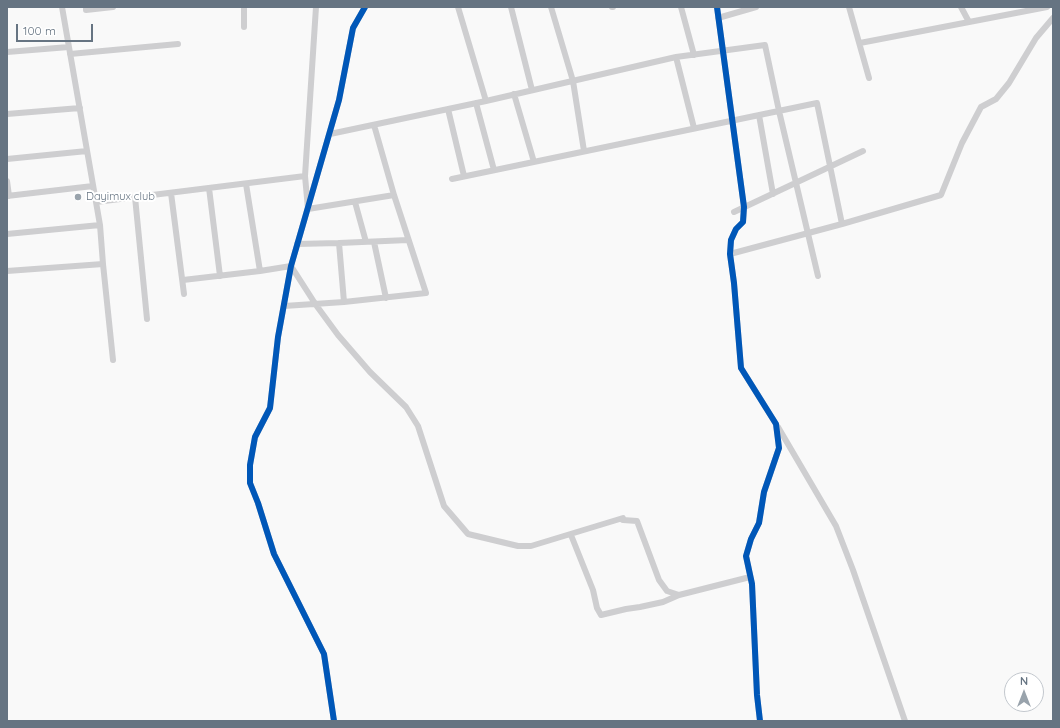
<!DOCTYPE html>
<html>
<head>
<meta charset="utf-8">
<style>
	body { margin:0 }
	#map { position:relative; width:1060px; height:728px; overflow:hidden; background:#f9f9f9; font-family:Quicksand,sans-serif }
	canvas { display:block }
	.frame { position:absolute; inset:0; border:8px solid #667482; pointer-events:none }
	.north { position:absolute; left:1004px; top:672px; width:40px; height:40px; box-sizing:border-box; background:#fff; border:1px solid #c2c7cd; border-radius:50%; rotate:0deg; font-size:11px; font-weight:700; line-height:16px; text-align:center; color:#667482 }
	.north::after { content:''; display:block; margin:auto; width:14px; height:18px; background:#99a3ac; clip-path:polygon(50% 0,100% 100%,50% 72%,0 100%) }
	.scale { position:absolute; left:16px; top:24px; width:77px; height:18px; box-sizing:border-box; border:2px solid #667482; border-top:0; padding-left:5px; font-size:12px; line-height:14px; white-space:nowrap; color:#667482; -webkit-text-stroke:3px #fff; paint-order:stroke }
</style>
</head>
<body>
<div id="map">
<canvas width="1060" height="728"></canvas>
<div class="frame"></div>
<div class="north">N</div>
<div class="scale">100 m</div>
</div>
<script>
const context = document.querySelector('canvas').getContext('2d');
context.lineJoin = 'round';
function toPath(rows) {
  const path = new Path2D();
  for (const r of rows) {
    path.moveTo(r[0], r[1]);
    for (let i = 2; i < r.length; i += 2) path.lineTo(r[i], r[i + 1]);
  }
  return path;
}
function stroke(path, color, width, dash) {
  context.strokeStyle = color;
  context.lineWidth = width;
  context.lineCap = dash ? 'butt' : 'round';
  context.setLineDash(dash || []);
  context.stroke(path);
}
function write(font, color, halo, rows, align = 'center') {
  context.font = font + ' Quicksand,sans-serif';
  context.lineWidth = 4;
  context.setLineDash([]);
  context.textBaseline = 'middle';
  context.strokeStyle = halo;
  context.fillStyle = color;
  for (const [text, x, y, turn = 0] of rows) {
    context.save();
    context.translate(x, y);
    context.rotate((+turn || 0) * Math.PI / 180);
    context.textAlign = isNaN(turn) ? turn : align;
    if (halo) context.strokeText(text, 0, 0);
    context.fillText(text, 0, 0);
    context.restore();
  }
}
stroke(toPath([
	[62,7,100,225,103,264,113,360],
	[86,7,86,10,113,7],
	[244,7,244,27],
	[316,7,305,176,308,209,394,195],
	[458,7,486,101],
	[511,7,532,90],
	[551,7,573,81,584,151],
	[612,7,613,7],
	[681,7,694,55],
	[717,7,744,207,743,222,736,229,731,240,730,254,734,283,741,368,776,424,779,448,764,492,759,523,751,539,746,556,752,584,757,695,760,721],
	[849,7,869,78],
	[961,7,969,22],
	[718,18,756,7],
	[860,43,1047,7],
	[7,52,69,47],
	[70,54,178,44],
	[676,57,694,128],
	[514,94,534,162],
	[476,103,494,170],
	[448,109,464,176],
	[7,114,80,108],
	[759,115,773,194],
	[330,134,486,101,676,57,765,45,779,111,818,276],
	[7,159,87,151],
	[452,179,817,103,842,224],
	[7,181,9,196],
	[246,184,260,271],
	[209,188,220,276],
	[171,193,184,294],
	[7,196,93,186],
	[135,197,147,319],
	[96,202,305,176],
	[355,202,366,242],
	[734,212,863,151],
	[7,234,100,225],
	[374,242,386,298],
	[339,243,344,302],
	[297,244,339,243,408,240],
	[730,254,842,224,941,195,962,143,981,107,996,99,1009,83,1036,38,1053,18],
	[7,271,103,264],
	[183,280,260,271,291,266,316,305,338,335,370,372,406,407,418,426,444,506,468,534,518,546,531,546,623,518,623,520,637,521,659,580,667,591,679,595],
	[284,306,344,302,426,293,394,195,374,125],
	[778,427,836,526,853,570,905,721],
	[571,535,593,590,597,608,601,615,626,609,640,607,663,602,679,595,750,577],
	[334,721,324,654,274,554,258,503,250,483,250,465,255,437,270,408,278,337,291,266,339,100,353,28,365,7]
]), '#ceced0', 6);
stroke(toPath([
	[717,7,744,207,743,222,736,229,731,240,730,254,734,283,741,368,776,424,779,448,764,492,759,523,751,539,746,556,752,584,757,695,760,721],
	[334,721,324,654,274,554,258,503,250,483,250,465,255,437,270,408,278,337,291,266,339,100,353,28,365,7]
]), '#0057b8', 6);
for (const [x, y, r, color] of [
	[78,197,4,"#99a3ac"]
]) {
  const dot = new Path2D();
  dot.arc(x, y, r, 0, 2 * Math.PI);
  context.fillStyle = color;
  context.fill(dot);
  stroke(dot, '#fff', 1.5);
}
write('11px', '#667482', '#fff', [
	["Dayimux club",86,197]
], 'left');
</script>
</body>
</html>
